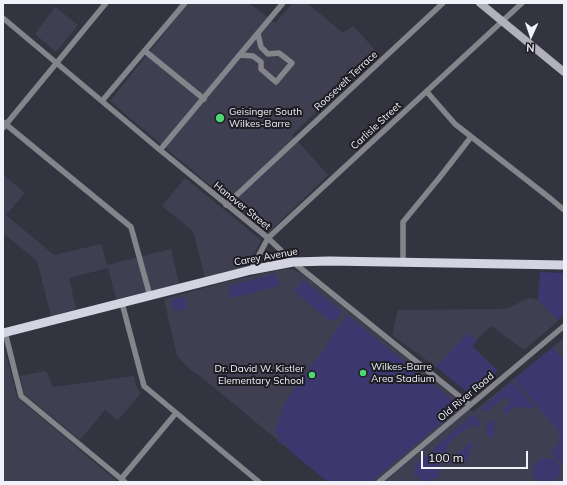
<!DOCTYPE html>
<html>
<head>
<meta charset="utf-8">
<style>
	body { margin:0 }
	#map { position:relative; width:567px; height:485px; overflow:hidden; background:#343441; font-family:Mulish,sans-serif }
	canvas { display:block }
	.frame { position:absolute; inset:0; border:4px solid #f1f1f9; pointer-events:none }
	.north { position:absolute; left:511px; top:16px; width:40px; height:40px; -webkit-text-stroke:3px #1c1c22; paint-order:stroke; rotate:183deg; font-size:11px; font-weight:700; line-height:16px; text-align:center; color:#f1f1f9 }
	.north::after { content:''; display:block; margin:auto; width:14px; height:18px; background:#f1f1f9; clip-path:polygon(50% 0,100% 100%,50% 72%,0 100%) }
	.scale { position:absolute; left:421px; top:451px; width:107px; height:18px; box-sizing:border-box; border:2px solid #f1f1f9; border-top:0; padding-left:5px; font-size:12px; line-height:14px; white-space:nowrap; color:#f1f1f9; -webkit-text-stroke:3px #1c1c22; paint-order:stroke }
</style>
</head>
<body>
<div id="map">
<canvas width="567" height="485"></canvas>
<div class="frame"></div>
<div class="north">N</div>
<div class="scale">100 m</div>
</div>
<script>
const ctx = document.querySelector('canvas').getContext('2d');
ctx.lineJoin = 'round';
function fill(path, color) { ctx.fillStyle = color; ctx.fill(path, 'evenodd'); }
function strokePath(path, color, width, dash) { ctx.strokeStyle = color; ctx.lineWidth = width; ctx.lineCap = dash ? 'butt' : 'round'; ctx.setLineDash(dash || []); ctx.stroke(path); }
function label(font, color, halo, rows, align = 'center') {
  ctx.font = font + ' Mulish,sans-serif'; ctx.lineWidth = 4; ctx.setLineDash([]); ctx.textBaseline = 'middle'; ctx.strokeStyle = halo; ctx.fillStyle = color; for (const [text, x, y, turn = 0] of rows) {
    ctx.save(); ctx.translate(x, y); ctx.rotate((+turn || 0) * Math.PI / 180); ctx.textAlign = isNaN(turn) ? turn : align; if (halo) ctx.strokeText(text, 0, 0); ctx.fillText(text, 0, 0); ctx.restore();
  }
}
fill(new Path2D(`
	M 188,3 L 249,3 L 275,23 L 293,3 L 307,3 L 343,33 L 353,26 L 378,53 L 292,135 L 328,175 L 268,233 L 225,198 L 110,101 Z
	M 55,7 L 78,25 L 56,52 L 35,34 Z
	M 3,174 L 25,193 L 6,215 L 54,255 L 101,244 L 107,265 L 171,249 L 179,284 L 116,299 L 108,268 L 69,278 L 76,309 L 51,316 L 37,261 L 3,233 Z
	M 185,178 L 261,240 L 248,267 L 205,277 L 193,231 L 162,206 Z
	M 284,269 L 291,269 L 301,273 L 473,412 L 564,338 L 564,482 L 328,482 L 205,380 L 191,370 L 177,356 L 164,299 L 226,282 Z
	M 529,298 L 539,300 L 559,320 L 524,350 L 491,326 L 475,341 L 436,367 L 392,335 L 398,310 L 506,309 Z
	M 3,344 L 17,397 L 118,482 L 3,482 Z
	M 46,371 L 53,387 L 134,376 L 137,388 L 141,393 L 118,420 L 105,410 L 80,440 L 23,393 L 20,376 Z`), '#403f52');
fill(new Path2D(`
	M 540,272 L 564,273 L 564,315 L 558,320 L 538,300 Z
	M 275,274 L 277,276 L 279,286 L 231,298 L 228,286 Z
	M 303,280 L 340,310 L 341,314 L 335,320 L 334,320 L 332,321 L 323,315 L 322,315 L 294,290 Z
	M 184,297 L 187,309 L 175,311 L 173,308 L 171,300 Z
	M 347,315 L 457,404 L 456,410 L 371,482 L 328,482 L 290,451 L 285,443 L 283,445 L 278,441 L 280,437 L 275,432 L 285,402 L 327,345 L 328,342 Z
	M 468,333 L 477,341 L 472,346 L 498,371 L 470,394 L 436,367 Z
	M 553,347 L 564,360 L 564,467 L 550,451 L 558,444 L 559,432 L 514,379 Z
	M 510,383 L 514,383 L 534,406 L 533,408 L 515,407 L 505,415 L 504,413 L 504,409 L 510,402 L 506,396 L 488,411 L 484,412 L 481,409 Z
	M 474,414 L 480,422 L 479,427 L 475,428 L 473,424 C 468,428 451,440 448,445 C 445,450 447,453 440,454 L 435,451 L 433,453 L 432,451 L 434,448 Z
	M 491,419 L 495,423 L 493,438 L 491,439 L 485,431 L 487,428 L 486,426 Z
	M 471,442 L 474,445 L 470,449 L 469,458 L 465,462 L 455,461 L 452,464 L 449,462 L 449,461 Z
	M 427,454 L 435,462 L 440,463 L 439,478 L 434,478 L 430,482 L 423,482 L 419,477 L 414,477 L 415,464 Z
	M 542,458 L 554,459 L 561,468 C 557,485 554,482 538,482 L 532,476 L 534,466 Z`), '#3c376e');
strokePath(new Path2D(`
	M 3,18 L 160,150 L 268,238 L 293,262 L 470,405
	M 145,51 L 204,99
	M 240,55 L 253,56 L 261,62 L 261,69 L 276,82 L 292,63 L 279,53 L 268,54 L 261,47 L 258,34
	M 427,92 L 455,124 L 551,199 L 564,210
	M 102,101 L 185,3
	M 3,122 L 131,227 L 150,296
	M 3,128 L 106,3
	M 160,150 L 283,3
	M 226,205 L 443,3
	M 403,263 L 403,222 L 440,177 L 471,137
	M 251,270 L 268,238 L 522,3
	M 122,303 L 144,386 L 259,482
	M 5,332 L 21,396 L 125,482
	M 121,479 L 176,413
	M 379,482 L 564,326`), '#84848b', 5.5);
strokePath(new Path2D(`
	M 480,3 L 564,72`), '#b1b1bc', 8);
strokePath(new Path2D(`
	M 3,333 L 251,270 L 293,262 L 329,261 L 564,265`), '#d3d3e2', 9);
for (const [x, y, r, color] of [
	[220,118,5,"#52d673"],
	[363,373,4,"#52d673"],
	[312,375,4,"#52d673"]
]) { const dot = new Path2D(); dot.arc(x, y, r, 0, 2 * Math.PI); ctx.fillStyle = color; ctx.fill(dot); strokePath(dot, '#1c1c22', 1.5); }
label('10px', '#f1f1f9', '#1c1c22', [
	["Roosevelt Terrace",346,81,-43],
	["Carlisle Street",376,126,-43],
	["Hanover Street",242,206,39],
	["Carey Avenue",266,257,-10],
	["Old River Road",466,397,-40]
]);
label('10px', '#f1f1f9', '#1c1c22', [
	["Geisinger South",229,112],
	["Wilkes-Barre",229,124],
	["Wilkes-Barre",371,367],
	["Area Stadium",371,379],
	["Dr. David W. Kistler",304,369,"right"],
	["Elementary School",304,381,"right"]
], 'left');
</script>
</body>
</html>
